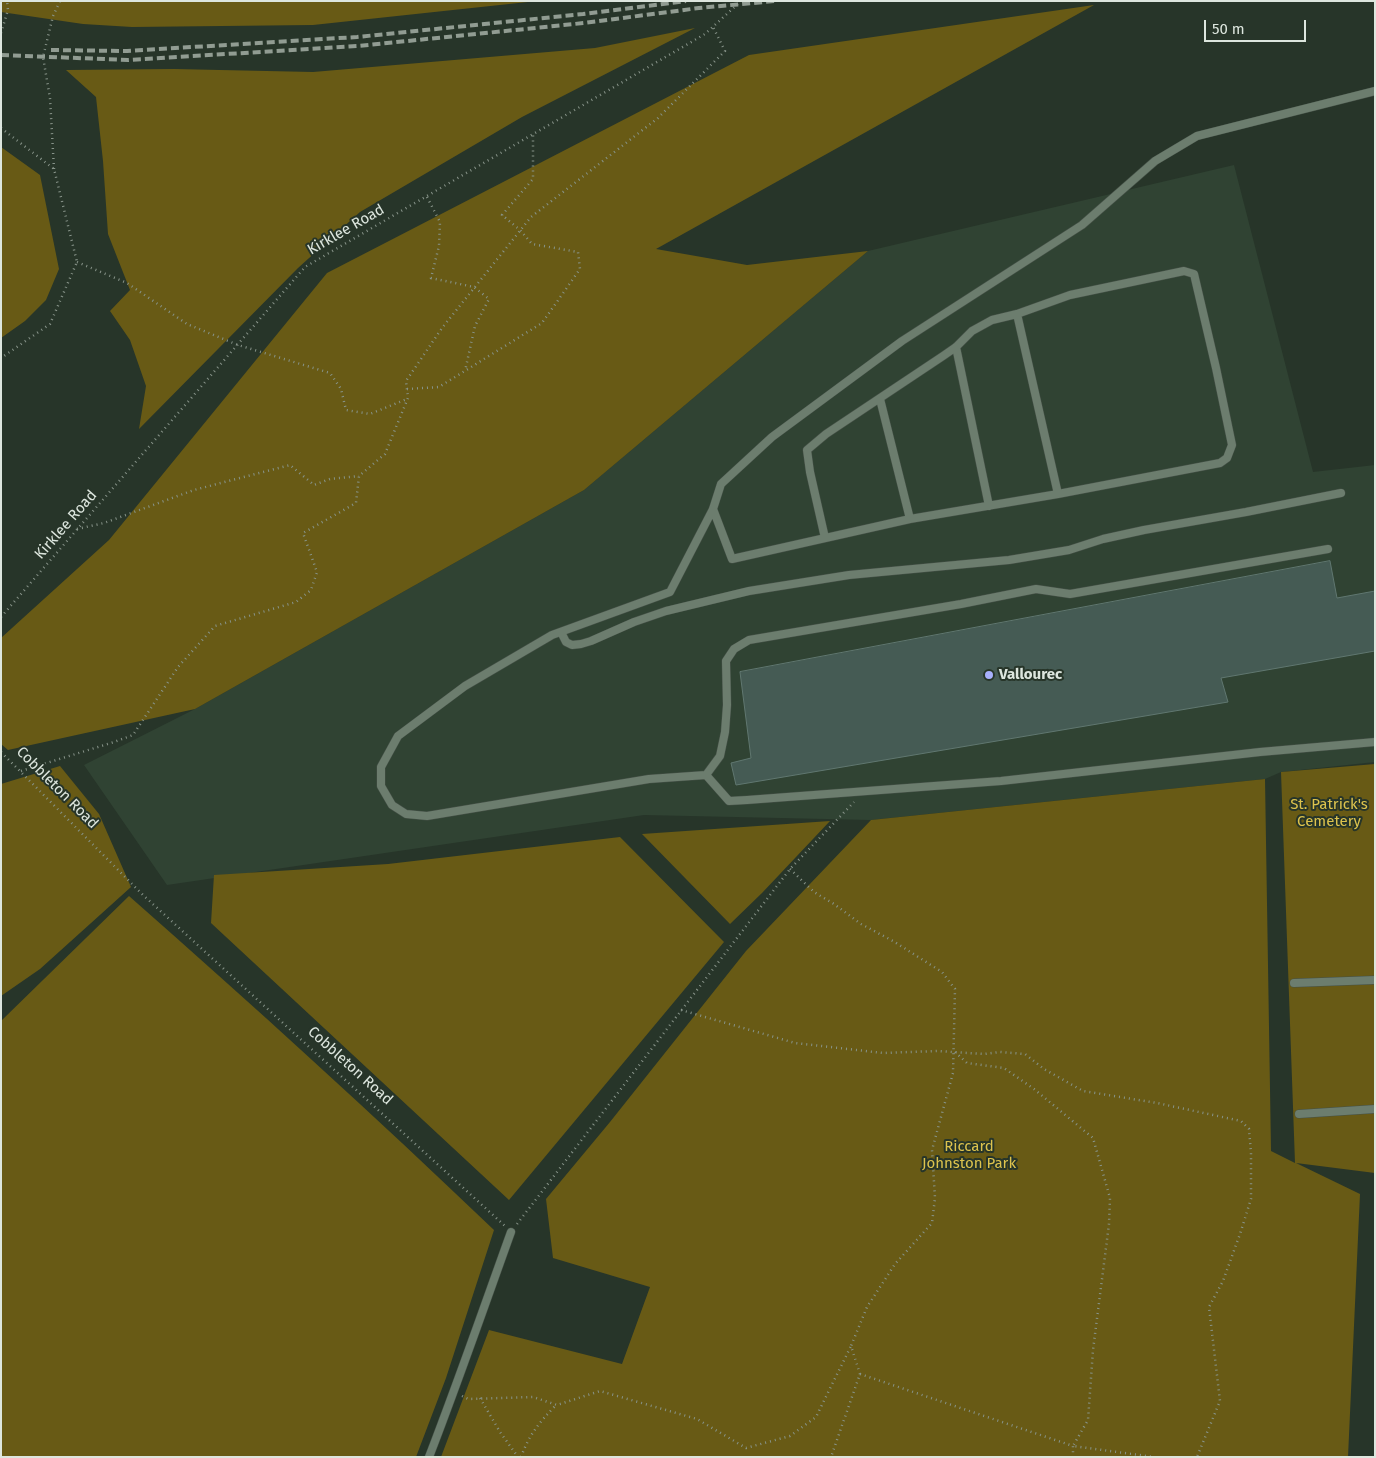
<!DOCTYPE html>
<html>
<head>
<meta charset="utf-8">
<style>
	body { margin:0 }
	#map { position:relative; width:1376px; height:1458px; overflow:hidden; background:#273529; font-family:"Fira Sans",sans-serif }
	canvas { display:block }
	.frame { position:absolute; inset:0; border:2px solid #dde6de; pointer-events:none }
	.scale { position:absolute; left:1204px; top:20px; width:102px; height:22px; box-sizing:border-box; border:2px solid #dde6de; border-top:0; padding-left:6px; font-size:15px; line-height:18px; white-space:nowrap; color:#dde6de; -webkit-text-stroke:4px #273529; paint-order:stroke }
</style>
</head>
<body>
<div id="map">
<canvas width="1376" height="1458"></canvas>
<div class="frame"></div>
<div class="scale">50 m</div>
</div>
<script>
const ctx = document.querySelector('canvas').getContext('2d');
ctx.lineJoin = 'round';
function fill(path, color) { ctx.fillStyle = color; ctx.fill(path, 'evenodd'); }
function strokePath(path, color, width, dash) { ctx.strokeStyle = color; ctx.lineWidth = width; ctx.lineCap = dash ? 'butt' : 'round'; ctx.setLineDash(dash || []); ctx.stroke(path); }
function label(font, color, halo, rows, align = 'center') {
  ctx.font = font + ' "Fira Sans",sans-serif'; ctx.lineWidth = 4; ctx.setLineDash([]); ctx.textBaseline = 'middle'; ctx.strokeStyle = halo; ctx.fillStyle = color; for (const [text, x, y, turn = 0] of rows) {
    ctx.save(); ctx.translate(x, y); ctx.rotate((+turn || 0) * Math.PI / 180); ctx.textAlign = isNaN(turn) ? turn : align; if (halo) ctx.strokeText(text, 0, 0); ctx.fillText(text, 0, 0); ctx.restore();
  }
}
fill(new Path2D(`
	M 1234,165 L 1313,472 L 1375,465 L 1375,762 L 1281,772 L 1265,779 L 871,820 L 644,815 L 167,885 L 84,765 L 195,709 L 584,490 L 868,251 Z`), '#304333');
fill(new Path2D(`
	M 1,1 L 537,1 L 313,25 L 132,27 L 83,24 L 1,12 Z
	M 1094,5 L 656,249 L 747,265 L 868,251 L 584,490 L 195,709 L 8,750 L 1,744 L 1,638 L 109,540 L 327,273 L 749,55 Z
	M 695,28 L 522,117 L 360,212 L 298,268 L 139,429 L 146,386 L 130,340 L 110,311 L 130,290 L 108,234 L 103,161 L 96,97 L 66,70 L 174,69 L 313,72 L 595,48 Z
	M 1,147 L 40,175 L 59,269 L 46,300 L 25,321 L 1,338 Z
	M 1375,764 L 1375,1173 L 1296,1163 L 1360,1194 L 1348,1457 L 441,1457 L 489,1330 L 622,1364 L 650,1287 L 553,1258 L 546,1199 L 610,1122 L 746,951 L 871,820 L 1265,779 L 1271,1151 L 1295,1163 L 1281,772 Z
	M 60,766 L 99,814 L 131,887 L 40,969 L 1,996 L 1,784 Z
	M 830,821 L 762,893 L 730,924 L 642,834 Z
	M 620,837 L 724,942 L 509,1200 L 211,923 L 214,875 L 388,864 Z
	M 129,896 C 253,1005 375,1116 494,1230 L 446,1378 L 416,1457 L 1,1457 L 1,1021 Z`), '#685a15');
const building = new Path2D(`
	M 1330,561 L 1337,598 L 1375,591 L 1375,651 L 1221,678 L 1228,702 L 736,785 L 731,763 L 751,758 L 740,672 Z`);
fill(building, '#455b54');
strokePath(building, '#607770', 1);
const service = new Path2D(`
	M 1375,91 L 1197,136 L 1155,161 L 1082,225 L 902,341 L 772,437 L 721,484 L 713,509 L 670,592 L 552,635 L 465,686 L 398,736 L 381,767 L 381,786 L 392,805 L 406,814 L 427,816 L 649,779 L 706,775 L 729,801 L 747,800 L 1001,781 L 1260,752 L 1375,742
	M 1017,314 L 1058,494
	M 956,347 L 989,506
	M 880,399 L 910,519
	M 713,509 L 732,559 L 910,519 L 1058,494 L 1220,463 L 1227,458 L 1232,445 L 1216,368 L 1194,274 L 1184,271 L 1070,295 L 1017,314 L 992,320 L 972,331 L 956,347 L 943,356 L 826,434 L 807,450 L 810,472 L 825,538
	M 561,632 L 566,642 L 572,645 L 581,644 L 591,641 L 634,622 L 666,611 L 749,591 L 849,575 L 1009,560 L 1069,550 L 1103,539 L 1144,530 L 1246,512 L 1341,493
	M 706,775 L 720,756 L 725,732 L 727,705 L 726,661 L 734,649 L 749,640 L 961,604 L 1036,589 L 1070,594 L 1328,549
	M 1294,983 L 1375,980
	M 1299,1114 L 1375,1109
	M 429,1457 C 458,1382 484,1307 511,1232`);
strokePath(service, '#455147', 9);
strokePath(new Path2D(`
	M 1,33 L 8,10 L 7,1
	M 1,128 L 54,169 L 77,262 L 50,324 L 1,358
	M 54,169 L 50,98 L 43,57 L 53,16 L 60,1
	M 427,197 L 440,222 L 439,246 L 431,278 L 474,287 L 489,299 L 475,326 L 465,371
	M 77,262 L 127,283 L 187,324 L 238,345 L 330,373 L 341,389 L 346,410 L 370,414 L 407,399
	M 407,389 L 439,387 L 542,323 L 580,269 L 578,252 L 532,244 L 520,230 L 502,215 L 533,179 L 533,135
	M 77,529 L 104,523 L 194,490 L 290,465 L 314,485 L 330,479 L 359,476
	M 1,617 L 305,267 L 705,34 L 741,1
	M 1,752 L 143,895 L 505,1226
	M 21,771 L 114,742 L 133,735 L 178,667 L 215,626 L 296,602 L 311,590 L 317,572 L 303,533 L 356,503 L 359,476 L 385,454 L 408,398 L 406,381 L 442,328 L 531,217 L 658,118 L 725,51 L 713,27
	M 790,869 L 814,892 L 834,904 L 861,924 L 893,941 L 942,972 L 955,989 L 953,1073 L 932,1150 L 935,1198 L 932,1223 L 895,1264 L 867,1307 L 851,1346 L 860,1374 L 831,1457
	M 681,1010 L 795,1043 L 883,1053 L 937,1051 L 984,1054 L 1000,1052 L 1025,1054 L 1044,1069 L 1083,1091 L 1157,1103 L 1241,1121 L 1249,1129 L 1251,1153 L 1251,1199 L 1240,1234 L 1223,1281 L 1209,1307 L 1220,1401 L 1197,1457
	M 955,1052 L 967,1063 L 1004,1068 L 1034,1089 L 1093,1138 L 1110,1198 L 1109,1224 L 1093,1350 L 1088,1420 L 1073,1446 L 1154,1457
	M 517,1224 L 790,869 L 854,802
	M 860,1374 L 1073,1446 L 1073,1457
	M 462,1396 L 468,1399 L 533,1397 L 557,1405 L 600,1391 L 697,1419 L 746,1448 L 790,1436 L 816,1417 L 851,1346
	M 480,1398 L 500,1432 L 518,1457
	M 521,1457 C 530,1433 539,1423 556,1405`), '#88948a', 2.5, [1, 4]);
strokePath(service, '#6c7d6e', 8);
strokePath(new Path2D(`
	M 51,50 L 127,51 L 357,37 L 583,14 L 686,1
	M 1,55 L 128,60 L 358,46 L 584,23 L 699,8 L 775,1`), '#919c92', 4, [8, 4]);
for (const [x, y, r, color] of [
	[989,675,5,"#a8b0fc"]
]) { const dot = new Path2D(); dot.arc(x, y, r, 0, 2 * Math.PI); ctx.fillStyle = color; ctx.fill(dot); strokePath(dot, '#273529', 2); }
label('15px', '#dde6de', '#273529', [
	["Kirklee Road",346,230,-30],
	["Kirklee Road",66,525,-49],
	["Cobbleton Road",57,788,45],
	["Cobbleton Road",350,1066,42]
]);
label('bold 15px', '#dde6de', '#273529', [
	["Vallourec",999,675]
], 'left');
label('15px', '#ddc34d', '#273529', [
	["St. Patrick's",1329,805],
	["Cemetery",1329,822],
	["Riccard",969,1147],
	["Johnston Park",969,1164]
]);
</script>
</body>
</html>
